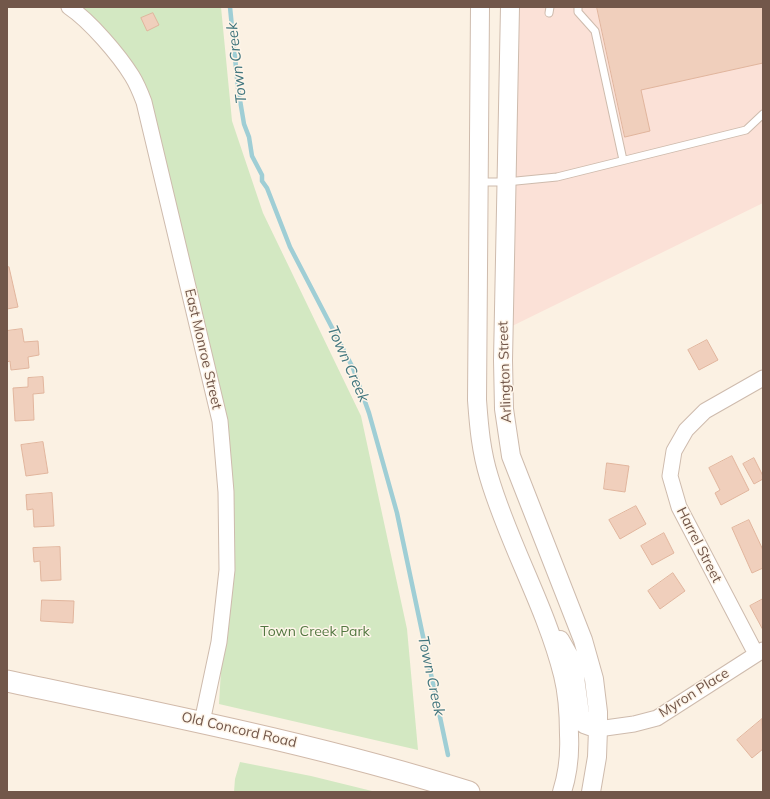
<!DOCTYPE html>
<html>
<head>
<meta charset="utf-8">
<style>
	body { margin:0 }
	#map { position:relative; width:770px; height:799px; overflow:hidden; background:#fbf1e3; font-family:Mulish,sans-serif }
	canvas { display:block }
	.frame { position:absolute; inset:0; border:8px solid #72574a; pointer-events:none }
</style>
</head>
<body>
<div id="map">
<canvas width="770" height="799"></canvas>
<div class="frame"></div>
</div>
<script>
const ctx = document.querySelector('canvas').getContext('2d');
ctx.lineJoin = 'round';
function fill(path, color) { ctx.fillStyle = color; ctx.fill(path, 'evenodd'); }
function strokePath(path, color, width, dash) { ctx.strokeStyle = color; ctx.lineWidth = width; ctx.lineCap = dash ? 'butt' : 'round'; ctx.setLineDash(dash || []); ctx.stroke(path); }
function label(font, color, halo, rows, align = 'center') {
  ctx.font = font + ' Mulish,sans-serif'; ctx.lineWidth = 3; ctx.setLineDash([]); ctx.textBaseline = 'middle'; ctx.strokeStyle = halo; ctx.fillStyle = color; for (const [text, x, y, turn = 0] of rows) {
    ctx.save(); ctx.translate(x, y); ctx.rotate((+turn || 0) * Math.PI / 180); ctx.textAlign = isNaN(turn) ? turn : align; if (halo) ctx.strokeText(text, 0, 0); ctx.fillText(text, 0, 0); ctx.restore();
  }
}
fill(new Path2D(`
	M 510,7 L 763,7 L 763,203 L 504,330 Z`), '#fbe1d7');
fill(new Path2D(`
	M 68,7 L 221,7 L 232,121 L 263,213 L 361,416 L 407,629 L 418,750 L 219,704 L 227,570 L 220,421 L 133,77 Z
	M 240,762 L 311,776 L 376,792 L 234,792 L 235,779 Z`), '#d3e8c2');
strokePath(new Path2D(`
	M 230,7 L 238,88 L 244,124 L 249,137 L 252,156 L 262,175 L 262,181 L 267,188 L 290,247 L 353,368 L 369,413 L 397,513 L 448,755`), '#9fced5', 4.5);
const building = new Path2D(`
	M 597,7 L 763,7 L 763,63 L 641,90 L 650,131 L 625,137 Z
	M 153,13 L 159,25 L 147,31 L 141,18 Z
	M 9,267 L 18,307 L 7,309 L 7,268 Z
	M 22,329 L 24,342 L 38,341 L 39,355 L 28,357 L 29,368 L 11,370 L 10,361 L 7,362 L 7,331 Z
	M 707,340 L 718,360 L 699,370 L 688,350 Z
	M 43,377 L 44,393 L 33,394 L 34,420 L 15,421 L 13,388 L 28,387 L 28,378 Z
	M 43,442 L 48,473 L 26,476 L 21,445 Z
	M 732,456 L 749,490 L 721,505 L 715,493 L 720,490 L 709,468 Z
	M 754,458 L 763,476 L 763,479 L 754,484 L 743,464 Z
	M 607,463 L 629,466 L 625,492 L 604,489 Z
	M 52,493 L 54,526 L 34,527 L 33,509 L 27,510 L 26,495 Z
	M 636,506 L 646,524 L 620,539 L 609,520 Z
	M 749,520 L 763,550 L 763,568 L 752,573 L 732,528 Z
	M 664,533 L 674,553 L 652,565 L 641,546 Z
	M 60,547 L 61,580 L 41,581 L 40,561 L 34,562 L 33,548 Z
	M 673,573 L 685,591 L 660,609 L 648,591 Z
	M 763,599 L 763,630 L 750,606 Z
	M 42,600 L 74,601 L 73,623 L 41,621 Z
	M 762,719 L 763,749 L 752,758 L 737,740 Z`);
fill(building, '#f0cfbc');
strokePath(building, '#e1b59d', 1);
const service = new Path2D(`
	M 578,7 L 578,12 L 595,31 L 623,160
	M 549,13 L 550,7
	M 479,182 L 506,182 L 557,177 L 746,130 L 763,114`);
const minor = new Path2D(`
	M 69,7 C 90,21 119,55 132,76 C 137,84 141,94 144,102 L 220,421 L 226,492 L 227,570 L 219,642 L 202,722
	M 756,654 L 679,507 L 670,476 L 674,451 L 686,430 L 705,411 L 763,378
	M 598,729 L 634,724 L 657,718 L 763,650`);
const tertiary = new Path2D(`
	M 480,7 L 477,400 C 479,427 481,451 489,477 C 509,545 546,607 563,675 C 568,695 569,716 569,735 C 570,755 568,773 562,792
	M 510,7 L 503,360 L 504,409 L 511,456 L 583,640 L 594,679 L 598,712 L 598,729 L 597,757 L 591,792
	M 560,640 L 573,663 L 580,714 L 584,724 L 598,729`);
const secondary = new Path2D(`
	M 7,681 C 162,714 318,744 469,792`);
strokePath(service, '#cebbad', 9);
strokePath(minor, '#cebbad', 17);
strokePath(tertiary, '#cebbad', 20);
strokePath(secondary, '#d1baaa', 23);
strokePath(service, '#fff', 7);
strokePath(minor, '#fff', 15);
strokePath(tertiary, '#fff', 18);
strokePath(secondary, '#fff', 21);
label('14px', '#72574a', '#fef5e9', [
	["East Monroe Street",203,349,77],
	["Arlington Street",505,372,-92],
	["Harrel Street",699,545,63],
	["Myron Place",694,693,-32],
	["Old Concord Road",239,730,13]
]);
label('14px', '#547842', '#fef5e9', [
	["Town Creek Park",315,632]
]);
label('italic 15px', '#42767e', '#fef5e9', [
	["Town Creek",237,63,-97],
	["Town Creek",348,364,66],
	["Town Creek",431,676,78]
]);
</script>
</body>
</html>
